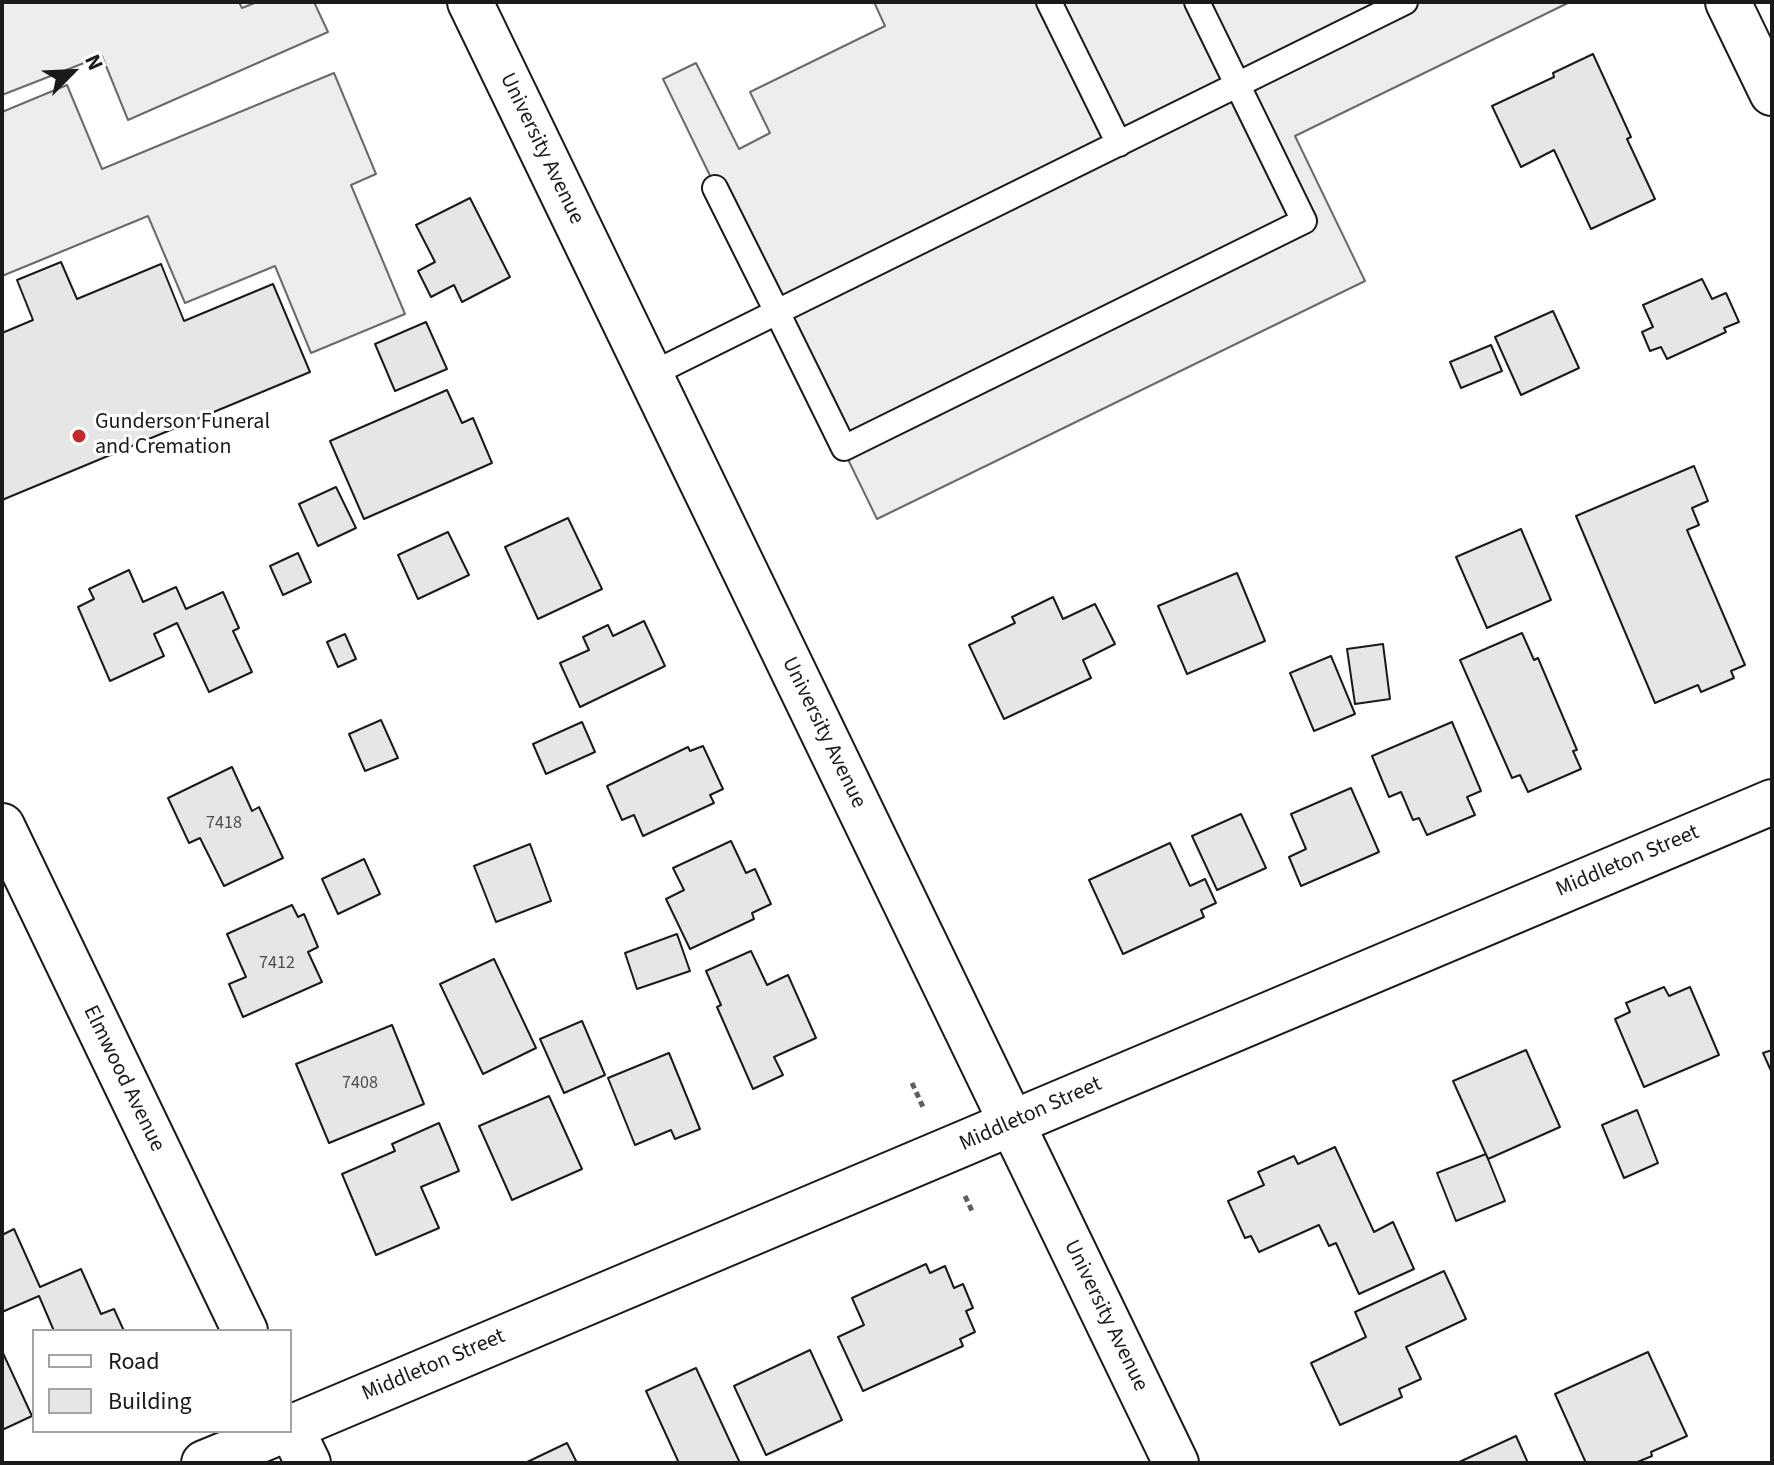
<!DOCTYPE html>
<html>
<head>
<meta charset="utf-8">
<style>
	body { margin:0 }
	#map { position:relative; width:1774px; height:1465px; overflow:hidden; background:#fff; font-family:"Source Sans 3",sans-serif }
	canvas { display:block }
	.frame { position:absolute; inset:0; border:4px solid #1a1a1a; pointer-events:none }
	.legend { position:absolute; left:32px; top:1329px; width:260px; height:104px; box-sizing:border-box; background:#fff; border:2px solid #a3a3a3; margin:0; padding:10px 14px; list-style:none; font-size:24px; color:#1a1a1a }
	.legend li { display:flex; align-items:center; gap:16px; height:40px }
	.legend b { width:40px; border:2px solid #a3a3a3 }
	.north { position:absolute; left:32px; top:32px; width:80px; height:80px; -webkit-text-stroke:6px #fff; paint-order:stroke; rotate:66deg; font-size:22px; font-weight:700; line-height:32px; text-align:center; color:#1a1a1a }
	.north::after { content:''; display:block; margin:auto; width:28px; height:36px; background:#1a1a1a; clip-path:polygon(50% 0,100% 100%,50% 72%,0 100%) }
</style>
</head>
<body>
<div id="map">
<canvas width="1774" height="1465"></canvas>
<div class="frame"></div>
<ul class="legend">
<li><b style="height:10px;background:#fff"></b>Road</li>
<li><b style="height:22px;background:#e6e6e6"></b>Building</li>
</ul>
<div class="north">N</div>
</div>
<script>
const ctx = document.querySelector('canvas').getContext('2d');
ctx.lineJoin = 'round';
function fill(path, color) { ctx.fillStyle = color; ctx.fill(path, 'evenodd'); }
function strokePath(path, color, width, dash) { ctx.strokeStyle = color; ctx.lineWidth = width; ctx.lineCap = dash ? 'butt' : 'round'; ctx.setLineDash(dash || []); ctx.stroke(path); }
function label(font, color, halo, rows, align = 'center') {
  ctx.font = font + ' "Source Sans 3",sans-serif'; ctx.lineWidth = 6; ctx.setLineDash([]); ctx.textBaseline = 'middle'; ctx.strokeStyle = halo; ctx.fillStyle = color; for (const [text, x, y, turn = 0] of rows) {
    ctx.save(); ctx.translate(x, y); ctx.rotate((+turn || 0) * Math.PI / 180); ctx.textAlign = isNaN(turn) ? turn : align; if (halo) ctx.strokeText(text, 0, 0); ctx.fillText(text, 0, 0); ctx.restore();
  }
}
const parking = new Path2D(`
	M 2,2 L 239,2 L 242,8 L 257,2 L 314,2 L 328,32 L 128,120 L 102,56 L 2,95 Z
	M 874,2 L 1570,2 L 1295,136 L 1365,281 L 877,519 L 663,79 L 696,63 L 739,149 L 770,133 L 750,92 L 885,26 Z
	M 334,73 L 376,174 L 351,185 L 405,314 L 311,353 L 275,266 L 185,303 L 148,216 L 2,276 L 2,112 L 67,85 L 102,169 Z`);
fill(parking, '#ededed');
strokePath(parking, '#6a6a6a', 2);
const building = new Path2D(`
	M 1593,54 L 1631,137 L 1627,139 L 1655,199 L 1591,229 L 1554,150 L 1521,167 L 1492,106 L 1554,77 L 1553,73 Z
	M 470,198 L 510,277 L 462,302 L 454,285 L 431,297 L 418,271 L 435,262 L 416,225 Z
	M 61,262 L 77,299 L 161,264 L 184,321 L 273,284 L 310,372 L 2,500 L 2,333 L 33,320 L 17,280 Z
	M 1702,279 L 1712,299 L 1726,293 L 1739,322 L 1724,328 L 1726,332 L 1667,359 L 1661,347 L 1650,351 L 1642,332 L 1653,327 L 1643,305 Z
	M 1553,311 L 1579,368 L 1521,395 L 1495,337 Z
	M 426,322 L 447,369 L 395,391 L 375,344 Z
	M 1491,345 L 1502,371 L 1461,388 L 1450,362 Z
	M 447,390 L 462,423 L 473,418 L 492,463 L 364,519 L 330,441 Z
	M 1694,466 L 1708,501 L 1692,508 L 1699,525 L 1687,530 L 1745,665 L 1731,671 L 1734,678 L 1701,692 L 1698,685 L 1655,703 L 1576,516 Z
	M 336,487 L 356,528 L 318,546 L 299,504 Z
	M 568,518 L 602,589 L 538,619 L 505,547 Z
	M 1521,529 L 1551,600 L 1487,628 L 1456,557 Z
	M 448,532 L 469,575 L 418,599 L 398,555 Z
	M 298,553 L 311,582 L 283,595 L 270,566 Z
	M 129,570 L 143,602 L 176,587 L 186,609 L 223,592 L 239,628 L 233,631 L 252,672 L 209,692 L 177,623 L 154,634 L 164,656 L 110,681 L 78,607 L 94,599 L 89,589 Z
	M 1237,573 L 1265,641 L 1187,674 L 1158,606 Z
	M 1053,597 L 1063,619 L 1095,604 L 1115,644 L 1083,660 L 1091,678 L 1004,719 L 969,645 L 1015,623 L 1012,617 Z
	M 644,621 L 665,666 L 580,707 L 560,663 L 589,650 L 583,637 L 608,625 L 613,636 Z
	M 1522,633 L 1534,660 L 1538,658 L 1577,750 L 1573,751 L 1581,769 L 1528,792 L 1520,775 L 1512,778 L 1460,660 Z
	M 345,634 L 356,659 L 338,667 L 327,642 Z
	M 1383,644 L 1390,699 L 1355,704 L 1347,649 Z
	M 1331,656 L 1355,714 L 1314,731 L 1290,673 Z
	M 381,720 L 398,758 L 365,771 L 349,734 Z
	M 582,722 L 595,752 L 546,774 L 533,744 Z
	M 1452,722 L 1481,791 L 1467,797 L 1475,815 L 1427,835 L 1419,818 L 1413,820 L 1401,792 L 1389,797 L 1372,756 Z
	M 703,746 L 723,789 L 710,795 L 714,803 L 643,836 L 634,815 L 622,820 L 607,786 L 688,747 L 690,751 Z
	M 232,767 L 252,811 L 259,807 L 283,858 L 224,886 L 200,838 L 189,843 L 168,798 Z
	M 1351,788 L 1379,852 L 1301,886 L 1289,857 L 1306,849 L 1291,814 Z
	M 1241,814 L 1266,868 L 1217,890 L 1192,836 Z
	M 731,841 L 746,873 L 755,869 L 771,904 L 752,913 L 754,919 L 690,949 L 666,899 L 684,890 L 673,868 Z
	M 1170,843 L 1190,886 L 1205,879 L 1216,903 L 1201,910 L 1204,917 L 1123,954 L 1089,880 Z
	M 530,844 L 551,901 L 496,922 L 474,866 Z
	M 364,859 L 380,894 L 338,914 L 322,879 Z
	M 292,905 L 298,917 L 304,914 L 318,947 L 308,952 L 322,982 L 243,1017 L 229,984 L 246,977 L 227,934 Z
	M 677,934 L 690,971 L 637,989 L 625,953 Z
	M 751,951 L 767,985 L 788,975 L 816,1038 L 774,1057 L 783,1075 L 753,1089 L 717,1007 L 721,1005 L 706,971 Z
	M 494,959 L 536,1048 L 483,1074 L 440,984 Z
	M 1664,987 L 1669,996 L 1690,987 L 1719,1055 L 1644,1087 L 1615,1019 L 1630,1012 L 1626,1003 Z
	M 582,1021 L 605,1075 L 564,1093 L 540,1039 Z
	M 392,1025 L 424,1104 L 329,1143 L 296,1064 Z
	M 1526,1050 L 1560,1127 L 1488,1159 L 1453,1081 Z
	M 1772,1050 L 1772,1073 L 1763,1053 Z
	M 669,1053 L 700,1129 L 675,1139 L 671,1130 L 635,1145 L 608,1078 Z
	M 549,1096 L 582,1169 L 512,1200 L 479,1126 Z
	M 1637,1110 L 1658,1163 L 1624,1178 L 1602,1125 Z
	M 439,1123 L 459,1171 L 421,1187 L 439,1228 L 376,1255 L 342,1174 L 395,1151 L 392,1144 Z
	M 1335,1147 L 1374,1232 L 1393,1222 L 1414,1269 L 1359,1294 L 1336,1243 L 1329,1246 L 1319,1225 L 1259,1252 L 1251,1236 L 1245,1238 L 1228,1201 L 1264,1185 L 1258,1172 L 1294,1156 L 1298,1164 Z
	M 1486,1154 L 1505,1201 L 1456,1221 L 1437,1173 Z
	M 14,1229 L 40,1287 L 81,1269 L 101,1314 L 114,1309 L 124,1331 L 54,1331 L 39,1296 L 2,1312 L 2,1235 Z
	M 926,1264 L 930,1273 L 945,1266 L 954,1288 L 963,1284 L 973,1308 L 966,1311 L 975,1332 L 960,1339 L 963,1346 L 863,1391 L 838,1337 L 864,1325 L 852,1298 Z
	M 1444,1271 L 1466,1319 L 1406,1347 L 1421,1379 L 1399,1389 L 1402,1397 L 1340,1425 L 1311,1363 L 1366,1337 L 1355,1312 Z
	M 810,1350 L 842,1420 L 766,1455 L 734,1386 Z
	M 2,1351 L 32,1416 L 2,1430 Z
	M 1648,1352 L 1687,1436 L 1651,1452 L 1652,1456 L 1635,1463 L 1586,1463 L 1555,1394 Z
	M 696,1368 L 740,1463 L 679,1463 L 646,1391 Z
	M 1516,1436 L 1528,1463 L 1457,1463 Z
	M 567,1443 L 577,1463 L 525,1463 Z`);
fill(building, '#e6e6e6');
strokePath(building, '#1a1a1a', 2);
const service = new Path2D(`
	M 1049,2 L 1119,144
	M 715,188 L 777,312 L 1405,2
	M 650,375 L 777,312 L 844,448 L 1304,221 L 1197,2`);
const minor = new Path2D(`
	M 1728,2 L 1772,93
	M 290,1428 L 1772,802
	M 204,1463 L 282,1431`);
const tertiary = new Path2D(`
	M 2,826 L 245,1331
	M 290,1426 L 308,1463`);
const primary = new Path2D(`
	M 470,2 L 1176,1463`);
strokePath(service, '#1a1a1a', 28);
strokePath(minor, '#1a1a1a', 48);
strokePath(tertiary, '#1a1a1a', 48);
strokePath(primary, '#1a1a1a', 48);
strokePath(new Path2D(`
	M 912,1083 L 923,1107
	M 965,1196 L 972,1211`), '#5f5f5f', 5, [6, 4]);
strokePath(service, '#fff', 24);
strokePath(minor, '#fff', 44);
strokePath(tertiary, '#fff', 44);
strokePath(primary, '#fff', 44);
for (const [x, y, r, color] of [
	[79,436,8,"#c62828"]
]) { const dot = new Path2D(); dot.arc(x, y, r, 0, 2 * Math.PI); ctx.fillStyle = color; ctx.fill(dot); strokePath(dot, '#fff', 3); }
label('18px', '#4d4d4d', null, [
	["7418",224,824],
	["7412",277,964],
	["7408",360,1084]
]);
label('22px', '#1a1a1a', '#fff', [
	["University Avenue",541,149,64],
	["University Avenue",823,733,64],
	["Middleton Street",1628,862,-23],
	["Elmwood Avenue",123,1079,64],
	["Middleton Street",1031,1115,-24],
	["University Avenue",1105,1316,64],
	["Middleton Street",434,1366,-23]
]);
label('22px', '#1a1a1a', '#fff', [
	["Gunderson Funeral",95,423],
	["and Cremation",95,448]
], 'left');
</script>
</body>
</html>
